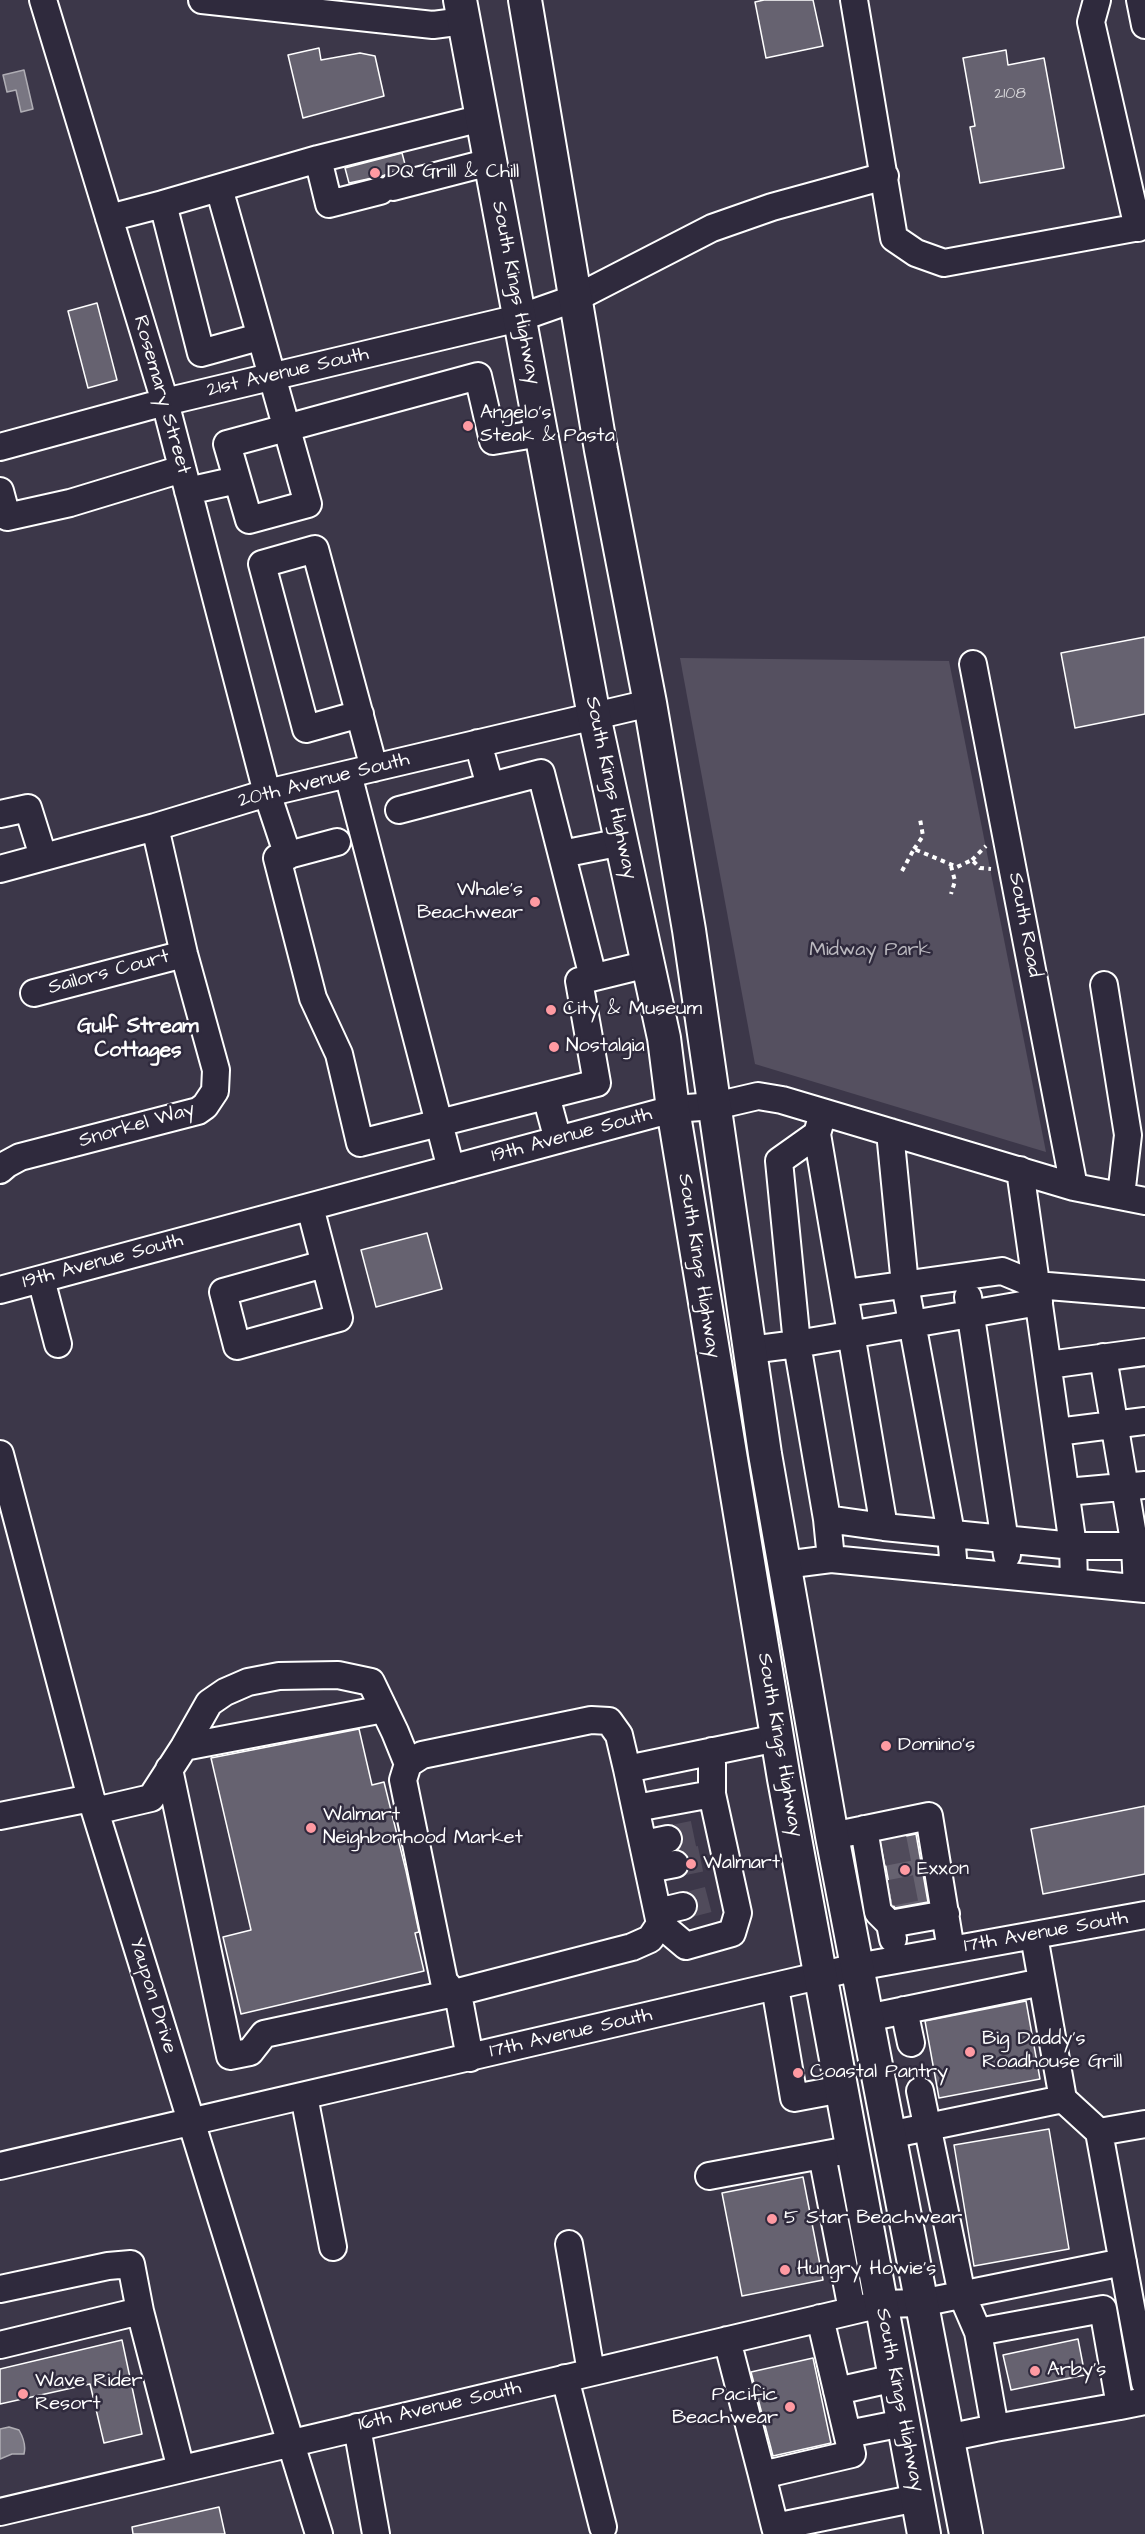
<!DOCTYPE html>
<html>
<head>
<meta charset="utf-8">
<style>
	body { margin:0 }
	canvas { display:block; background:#3c3749 }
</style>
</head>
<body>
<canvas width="1145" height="2534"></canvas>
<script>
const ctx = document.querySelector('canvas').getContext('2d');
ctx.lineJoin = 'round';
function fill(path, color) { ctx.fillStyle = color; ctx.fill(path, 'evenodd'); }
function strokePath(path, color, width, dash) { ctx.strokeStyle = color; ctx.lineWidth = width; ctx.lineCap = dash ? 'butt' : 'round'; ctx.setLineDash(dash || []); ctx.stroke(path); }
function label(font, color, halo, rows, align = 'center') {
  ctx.font = font + ' "Architects Daughter",sans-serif'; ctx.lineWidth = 5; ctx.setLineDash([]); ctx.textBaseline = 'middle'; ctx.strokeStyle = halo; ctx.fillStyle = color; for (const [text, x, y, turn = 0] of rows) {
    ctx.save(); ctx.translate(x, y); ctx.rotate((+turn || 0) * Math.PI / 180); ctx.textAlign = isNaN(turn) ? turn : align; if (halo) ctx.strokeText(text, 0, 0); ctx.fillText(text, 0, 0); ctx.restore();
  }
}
fill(new Path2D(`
	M 680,658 L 949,661 L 1046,1152 L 755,1064 Z`), '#555060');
const water = new Path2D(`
	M 24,70 L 33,109 L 21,112 L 16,90 L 7,92 L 3,75 Z
	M 9,2427 L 19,2430 C 23,2437 26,2446 24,2454 L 12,2454 L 0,2459 L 0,2429 Z`);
fill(water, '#797682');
strokePath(water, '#afadb4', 1.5);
const building = new Path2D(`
	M 764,0 L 813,0 L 823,46 L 766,58 L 755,2 Z
	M 319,48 L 321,60 L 360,53 L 375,56 L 384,96 L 303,118 L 288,55 Z
	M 1006,50 L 1008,65 L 1044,58 L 1064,168 L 980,183 L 970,127 L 975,126 L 963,58 Z
	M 402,153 L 406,168 L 382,176 L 349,183 L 345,168 Z
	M 97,303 L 117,380 L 88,388 L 68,311 Z
	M 1145,637 L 1145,714 L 1075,728 L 1061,653 Z
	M 427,1233 L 442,1289 L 376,1307 L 361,1250 Z
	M 359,1729 L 372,1785 L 384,1782 L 406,1871 L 419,1932 L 415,1933 L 424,1971 L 241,2014 L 223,1937 L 251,1930 L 211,1758 Z
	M 1145,1806 L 1145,1874 L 1043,1894 L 1031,1829 Z
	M 916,1834 L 928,1902 L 895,1908 L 893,1905 L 881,1841 Z
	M 1026,2001 L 1040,2079 L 939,2098 L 925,2021 Z
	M 1049,2129 L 1069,2249 L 974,2266 L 954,2145 Z
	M 803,2177 L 823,2280 L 742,2296 L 722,2193 Z
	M 1078,2339 L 1085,2375 L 1011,2390 L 1003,2355 Z
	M 122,2340 L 142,2434 L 104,2443 L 90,2384 L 0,2404 L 0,2369 Z
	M 813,2358 L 831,2443 L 773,2456 L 751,2372 Z
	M 219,2507 L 225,2534 L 133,2534 L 132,2527 Z`);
fill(building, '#666270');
strokePath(building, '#fff', 1.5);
strokePath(new Path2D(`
	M 668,1839 L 702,1832
	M 883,1853 L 919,1846
	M 675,1864 L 709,1857
	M 890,1893 L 926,1886
	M 683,1906 L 718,1897`), '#504b5b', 26, [26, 13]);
const minor = new Path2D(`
	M 43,0 L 165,402 L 267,793 L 288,856
	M 202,0 L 433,25 L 464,21
	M 854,0 L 894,238 L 916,253 L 944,263 L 1145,226
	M 1097,0 L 1091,22 L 1138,228
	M 1140,0 L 1145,25
	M 393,187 L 490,162
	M 219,188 C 248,294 279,398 308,504 L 249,520 L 227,444 L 478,376 L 493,441 L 541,433
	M 380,191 L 329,204 L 318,159 L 482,118
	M 109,218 L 163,204
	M 259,337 L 201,353 L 163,204 L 318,159
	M 0,447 L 165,402 L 519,318 L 576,298 L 712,228 L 772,207 L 885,176
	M 0,491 L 7,517 L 70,503 L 182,469
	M 188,491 L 237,480
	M 973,664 L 1074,1187
	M 360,714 L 306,729 L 262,564 L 315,549 L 374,768
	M 478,743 L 490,786
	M 348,774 L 451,1169
	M 399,810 L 541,773 L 593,977
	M 0,814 L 28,808 L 43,856
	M 337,842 L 277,858 L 313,998 L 339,1054 L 360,1143 L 597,1083 L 579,981 L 648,964
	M 562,854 L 622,842
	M 0,869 L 155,827 L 267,793 L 650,703
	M 1104,985 L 1128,1135 L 1121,1196
	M 34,993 L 184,954
	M 546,1096 L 558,1140
	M 890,1132 L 905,1285 L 951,1533 L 954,1571
	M 817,1134 L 884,1527 L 1073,1546 L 1145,1546
	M 0,1170 L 7,1164 L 20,1157 L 198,1111 L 205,1106 L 215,1091 L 216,1070 L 184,954 L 155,827
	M 1020,1170 L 1073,1546 L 1074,1582
	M 310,1207 L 339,1318 L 237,1346 L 223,1292 L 324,1264
	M 41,1279 L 58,1344
	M 0,1290 L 673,1109 L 715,1106 L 758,1096 L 782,1100 L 1074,1187 L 1145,1201
	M 845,1293 L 1002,1271 L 1036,1285 L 1145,1294
	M 968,1297 L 1007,1555
	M 750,1350 L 797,1344 L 779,1161 L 817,1134 L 821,1120
	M 1103,1357 L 1135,1547 L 1137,1588
	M 1048,1365 L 1145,1352
	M 1057,1432 L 1145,1421
	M 0,1454 L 91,1798 L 319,2534
	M 1066,1492 L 1145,1485
	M 827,1519 L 831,1559 L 1145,1589
	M 884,1527 L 827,1519 L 797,1344 L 1039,1302
	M 784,1565 L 831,1559
	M 184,1747 L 384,1709
	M 169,1769 L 230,2056 L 250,2052 L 264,2034 L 454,1993 L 632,1947 L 650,1939 L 660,1924 L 627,1769
	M 636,1808 L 712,1794
	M 95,1811 L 151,1798 L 184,1747 L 209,1703 L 225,1692 L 248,1682 L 279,1676 L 338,1675 L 371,1682 L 395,1732 L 408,1764
	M 0,1816 L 91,1798
	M 864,1829 L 878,1912 L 890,1924
	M 832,1836 L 929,1816 L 951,1950
	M 644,1844 L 668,1839
	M 649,1869 L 675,1864
	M 658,1912 L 683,1906
	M 660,1924 L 686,1946 L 732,1933 L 738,1913 L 712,1794 L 712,1751
	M 893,1939 L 890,1924 L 946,1914
	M 775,1987 L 794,2098 L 842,2089
	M 904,2010 L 911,2043
	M 867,2018 L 1042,1982
	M 470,2058 L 459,1999 L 444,1981 L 403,1780 L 408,1764 L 422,1755 L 591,1720 L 609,1721 L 619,1735 L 627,1769 L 777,1738
	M 920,2091 L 962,2295 L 978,2332 L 995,2428 L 1120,2406 L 1103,2309 L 978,2332
	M 304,2096 L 333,2247
	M 1063,2099 L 1099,2132 L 1145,2124
	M 1099,2132 L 1145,2383
	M 889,2135 L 1063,2099 L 1034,1936
	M 822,2155 L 852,2310
	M 0,2166 L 857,1967 L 1145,1915
	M 709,2176 L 838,2152
	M 569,2244 L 591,2372
	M 0,2289 L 108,2266 L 131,2264 L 140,2311 L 181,2469
	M 727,2340 L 762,2475 L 852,2454 L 820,2318
	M 0,2345 L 140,2311
	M 565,2378 L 603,2527
	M 837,2391 L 895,2378
	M 1120,2406 L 1145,2401
	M 357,2427 L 376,2534
	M 848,2434 L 903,2423
	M 947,2438 L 995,2428
	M 762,2475 L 775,2527
	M 0,2512 L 881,2304 L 921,2303 L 1123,2262
	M 777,2534 L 775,2527 L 917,2498`);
const major = new Path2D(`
	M 460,0 L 594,716 L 664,1038 L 673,1109 L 784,1779 L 924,2534
	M 525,0 L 601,450 L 650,703 L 689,930 L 765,1454 L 832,1836 L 966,2534`);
strokePath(minor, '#fff', 30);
strokePath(major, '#fff', 36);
strokePath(new Path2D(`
	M 914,849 L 923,836 L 920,819
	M 972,860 L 986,846
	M 951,866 L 955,881 L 951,894
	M 902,871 L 914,849 L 957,867 L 972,860 L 980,868 L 991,869`), '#fff', 4, [4.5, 4.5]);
strokePath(minor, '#2f2a3d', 26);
strokePath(major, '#2f2a3d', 32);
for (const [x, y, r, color] of [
	[375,173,6,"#ff9aa2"],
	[468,426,6,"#ff9aa2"],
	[535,902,6,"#ff9aa2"],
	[551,1010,6,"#ff9aa2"],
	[554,1047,6,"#ff9aa2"],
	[886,1746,6,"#ff9aa2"],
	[311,1828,6,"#ff9aa2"],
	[691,1864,6,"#ff9aa2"],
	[905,1870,6,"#ff9aa2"],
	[970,2052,6,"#ff9aa2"],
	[798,2073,6,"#ff9aa2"],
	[772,2219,6,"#ff9aa2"],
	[785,2270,6,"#ff9aa2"],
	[1035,2371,6,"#ff9aa2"],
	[23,2394,6,"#ff9aa2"],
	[790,2407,6,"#ff9aa2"]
]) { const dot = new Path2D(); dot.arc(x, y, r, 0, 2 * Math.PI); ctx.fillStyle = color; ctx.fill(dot); strokePath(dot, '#2f2a3d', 2); }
label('16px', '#d9d8db', null, [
	["2108",1010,95]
]);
label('20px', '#fff', '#2f2a3d', [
	["DQ Grill & Chill",387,173],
	["Angelo's",480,414],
	["Steak & Pasta",480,437],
	["Whale's",523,891,"right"],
	["Beachwear",523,914,"right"],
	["City & Museum",563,1010],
	["Nostalgia",566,1047],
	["Domino's",898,1746],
	["Walmart",323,1816],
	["Neighborhood Market",323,1839],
	["Walmart",703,1864],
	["Exxon",917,1870],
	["Big Daddy's",982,2040],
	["Roadhouse Grill",982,2063],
	["Coastal Pantry",810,2073],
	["5 Star Beachwear",784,2219],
	["Hungry Howie's",797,2270],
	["Arby's",1047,2371],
	["Wave Rider",35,2382],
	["Resort",35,2405],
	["Pacific",778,2396,"right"],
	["Beachwear",778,2419,"right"]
], 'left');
label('20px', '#fff', '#2f2a3d', [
	["South Kings Highway",515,293,79],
	["21st Avenue South",288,373,-13],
	["Rosemary Street",161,395,74],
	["20th Avenue South",324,781,-14],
	["South Kings Highway",610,788,78],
	["South Road",1024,925,79],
	["Sailors Court",109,973,-15],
	["Snorkel Way",137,1126,-16],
	["19th Avenue South",572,1136,-15],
	["19th Avenue South",103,1262,-15],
	["South Kings Highway",698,1266,81],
	["South Kings Highway",779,1745,80],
	["17th Avenue South",1046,1933,-10],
	["Yaupon Drive",152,1996,73],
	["17th Avenue South",571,2034,-13],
	["South Kings Highway",899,2400,79],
	["16th Avenue South",440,2407,-13]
]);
label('20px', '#bbb9bf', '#2f2a3d', [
	["Midway Park",870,951]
]);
label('bold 21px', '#fff', '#2f2a3d', [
	["Gulf Stream",138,1028],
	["Cottages",138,1052]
]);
</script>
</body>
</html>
